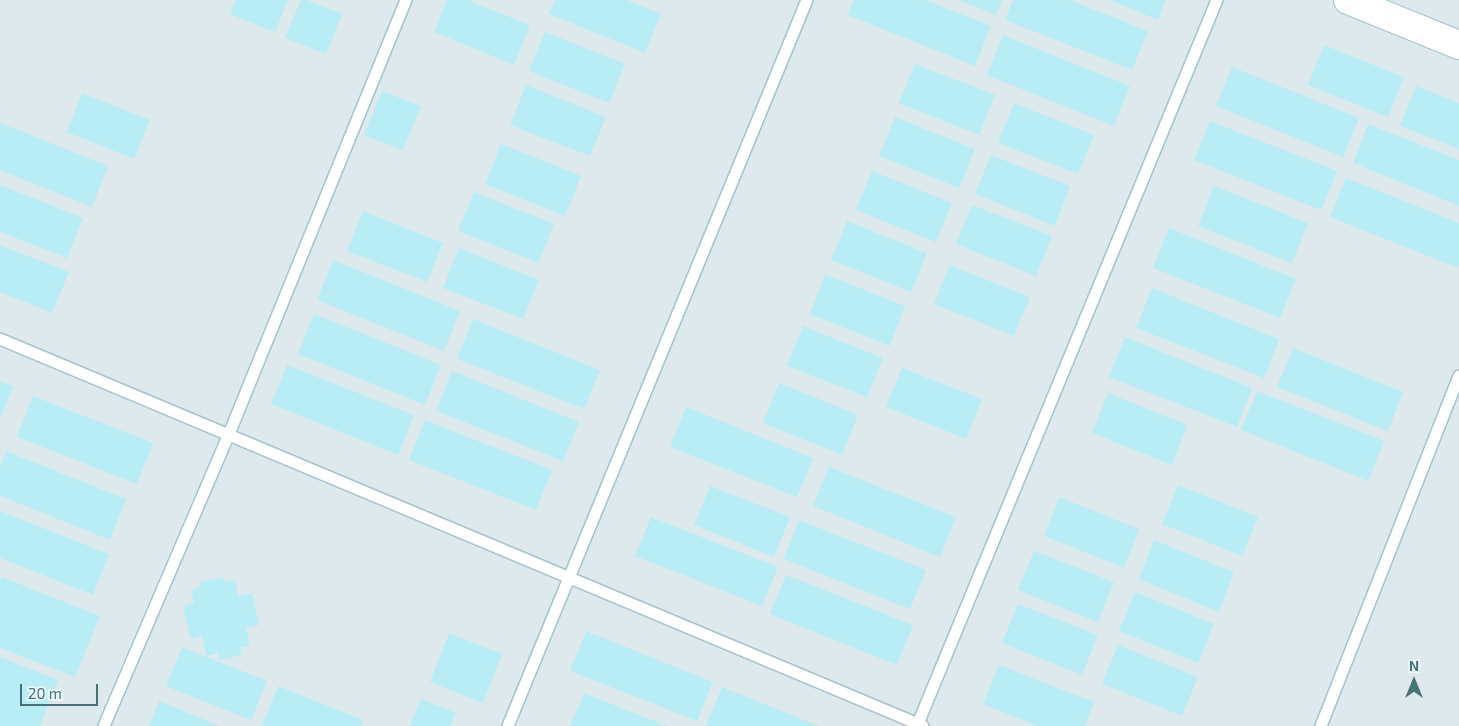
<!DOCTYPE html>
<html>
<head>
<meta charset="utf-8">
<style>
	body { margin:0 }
	#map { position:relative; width:1459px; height:726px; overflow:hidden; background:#e3f4fe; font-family:"Exo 2",sans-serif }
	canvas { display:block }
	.north { position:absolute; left:1389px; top:656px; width:50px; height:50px; -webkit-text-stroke:4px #eaf8ff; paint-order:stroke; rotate:0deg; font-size:14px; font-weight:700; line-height:20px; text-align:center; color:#477377 }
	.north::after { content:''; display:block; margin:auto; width:18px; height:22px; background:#477377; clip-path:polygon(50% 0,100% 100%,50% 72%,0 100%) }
	.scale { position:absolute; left:20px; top:684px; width:78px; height:22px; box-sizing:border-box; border:2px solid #477377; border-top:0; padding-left:6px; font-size:15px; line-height:18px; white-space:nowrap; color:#477377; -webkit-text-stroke:4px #eaf8ff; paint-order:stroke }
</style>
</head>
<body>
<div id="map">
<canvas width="1459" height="726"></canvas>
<div class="north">N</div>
<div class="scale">20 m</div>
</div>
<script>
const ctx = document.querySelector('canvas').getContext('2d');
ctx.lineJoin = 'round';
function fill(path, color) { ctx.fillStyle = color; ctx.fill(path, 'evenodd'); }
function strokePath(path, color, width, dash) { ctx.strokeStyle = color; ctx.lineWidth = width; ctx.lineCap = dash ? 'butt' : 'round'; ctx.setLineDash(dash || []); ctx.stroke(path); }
fill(new Path2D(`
	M 0,0 L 1459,0 L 1459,726 L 0,726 Z`), '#dee9ed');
fill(new Path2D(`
	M 236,0 L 288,0 L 275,32 L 230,14 Z
	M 301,0 L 307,0 L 342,14 L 326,54 L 285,38 Z
	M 447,0 L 468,0 L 530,25 L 514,65 L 434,32 Z
	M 555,0 L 627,0 L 661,14 L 645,53 L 549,14 Z
	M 854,0 L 925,0 L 991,26 L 975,66 L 848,15 Z
	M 959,0 L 1002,0 L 996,15 Z
	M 1013,0 L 1070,0 L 1148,31 L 1132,70 L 1005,20 Z
	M 1110,0 L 1166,0 L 1158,20 Z
	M 545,32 L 625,64 L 609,103 L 529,71 Z
	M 1003,35 L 1130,86 L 1114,126 L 987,75 Z
	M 1324,45 L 1404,77 L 1388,117 L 1308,85 Z
	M 915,64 L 995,95 L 979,135 L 899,103 Z
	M 1232,67 L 1359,118 L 1343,157 L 1216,106 Z
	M 526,85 L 606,117 L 590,156 L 510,125 Z
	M 1416,86 L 1459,103 L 1459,149 L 1400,126 Z
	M 382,91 L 421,106 L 403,150 L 364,135 Z
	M 82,93 L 150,120 L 134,159 L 67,132 Z
	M 1014,103 L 1094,135 L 1078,174 L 998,143 Z
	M 895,117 L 975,149 L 959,188 L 879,156 Z
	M 1210,121 L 1337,171 L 1321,210 L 1194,160 Z
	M 0,123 L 108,166 L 92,207 L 0,170 Z
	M 1368,124 L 1459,160 L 1459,206 L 1353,163 Z
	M 501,144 L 581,176 L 565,216 L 485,184 Z
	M 991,155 L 1070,186 L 1055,226 L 975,194 Z
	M 872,171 L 952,203 L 936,242 L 856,210 Z
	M 1346,178 L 1459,223 L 1459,264 L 1458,268 L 1330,217 Z
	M 0,185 L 83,218 L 67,258 L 0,232 Z
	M 1214,186 L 1308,223 L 1292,263 L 1198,226 Z
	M 474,192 L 554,224 L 538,263 L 458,231 Z
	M 972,205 L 1052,236 L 1036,276 L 956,244 Z
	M 363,211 L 443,243 L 427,282 L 347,251 Z
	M 847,221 L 927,253 L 911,292 L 831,260 Z
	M 1169,228 L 1296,279 L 1280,318 L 1153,268 Z
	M 0,245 L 69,272 L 52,313 L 0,292 Z
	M 459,248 L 539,280 L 523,319 L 443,288 Z
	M 333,260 L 460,311 L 444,351 L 317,300 Z
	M 950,265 L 1030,297 L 1014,336 L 934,304 Z
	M 825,274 L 905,306 L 890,346 L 810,314 Z
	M 1152,288 L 1279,339 L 1264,378 L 1136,328 Z
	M 314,314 L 441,365 L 425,405 L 298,354 Z
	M 473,319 L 600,370 L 584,409 L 457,359 Z
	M 803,326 L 883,358 L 867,397 L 787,366 Z
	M 1125,337 L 1252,388 L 1237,427 L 1109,377 Z
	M 1293,348 L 1403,392 L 1388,431 L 1277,387 Z
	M 287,365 L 414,415 L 398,455 L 271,404 Z
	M 902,368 L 982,399 L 966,439 L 886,407 Z
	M 452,371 L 579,422 L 563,461 L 436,411 Z
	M 0,381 L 13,386 L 0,419 Z
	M 779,383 L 858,415 L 842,455 L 763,423 Z
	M 1257,391 L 1384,441 L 1368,481 L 1241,430 Z
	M 1108,393 L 1187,425 L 1172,465 L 1092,433 Z
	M 33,396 L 153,443 L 137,484 L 17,437 Z
	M 686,407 L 813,458 L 797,497 L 670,447 Z
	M 425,420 L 552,470 L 536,510 L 409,460 Z
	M 6,451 L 126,499 L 110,540 L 0,496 L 0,467 Z
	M 829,467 L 956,517 L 940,557 L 813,506 Z
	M 1178,485 L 1258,517 L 1242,556 L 1162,524 Z
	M 710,486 L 790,517 L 774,557 L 694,525 Z
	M 1059,497 L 1139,529 L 1124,568 L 1044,536 Z
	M 0,511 L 109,554 L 93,595 L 0,558 Z
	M 651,517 L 778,567 L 762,606 L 635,556 Z
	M 799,520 L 926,570 L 910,609 L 784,559 Z
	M 1154,540 L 1234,572 L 1219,612 L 1139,579 Z
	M 1034,551 L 1114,582 L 1098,622 L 1018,590 Z
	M 786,575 L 913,625 L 897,665 L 770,614 Z
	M 2,577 L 100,616 L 75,677 L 0,648 L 0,582 Z
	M 223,577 L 224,582 L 235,580 L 238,596 L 252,593 L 259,625 L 246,628 L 250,646 L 240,648 L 242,655 L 219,660 L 218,653 L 207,656 L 202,636 L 191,639 L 183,606 L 194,603 L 191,590 L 201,587 L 200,582 Z
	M 1135,592 L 1214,624 L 1198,663 L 1119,631 Z
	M 1018,604 L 1098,635 L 1082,675 L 1002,643 Z
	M 586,631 L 713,682 L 697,721 L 570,671 Z
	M 449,633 L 502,654 L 483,703 L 430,682 Z
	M 1118,645 L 1198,677 L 1182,716 L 1102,684 Z
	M 182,647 L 267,681 L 251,720 L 166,686 Z
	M 0,657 L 58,680 L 40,726 L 0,726 Z
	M 999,665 L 1094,702 L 1085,726 L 1038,726 L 983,704 Z
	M 278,686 L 363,720 L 361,726 L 262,726 Z
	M 722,687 L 819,726 L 706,726 Z
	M 584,693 L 667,726 L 570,726 Z
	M 421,699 L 456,713 L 450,726 L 410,726 Z
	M 159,701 L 220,726 L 149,726 Z`), '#b8edf5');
const service = new Path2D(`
	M 0,339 L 923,726
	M 104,726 L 229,434 L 406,0
	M 508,726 L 807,0
	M 917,726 L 1217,0
	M 1321,726 L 1459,376`);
const tertiary = new Path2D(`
	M 1348,0 L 1459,45`);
strokePath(service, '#a3c4cb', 14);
strokePath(tertiary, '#a3c4cb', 30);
strokePath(service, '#fff', 11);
strokePath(tertiary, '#fff', 28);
</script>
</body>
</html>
